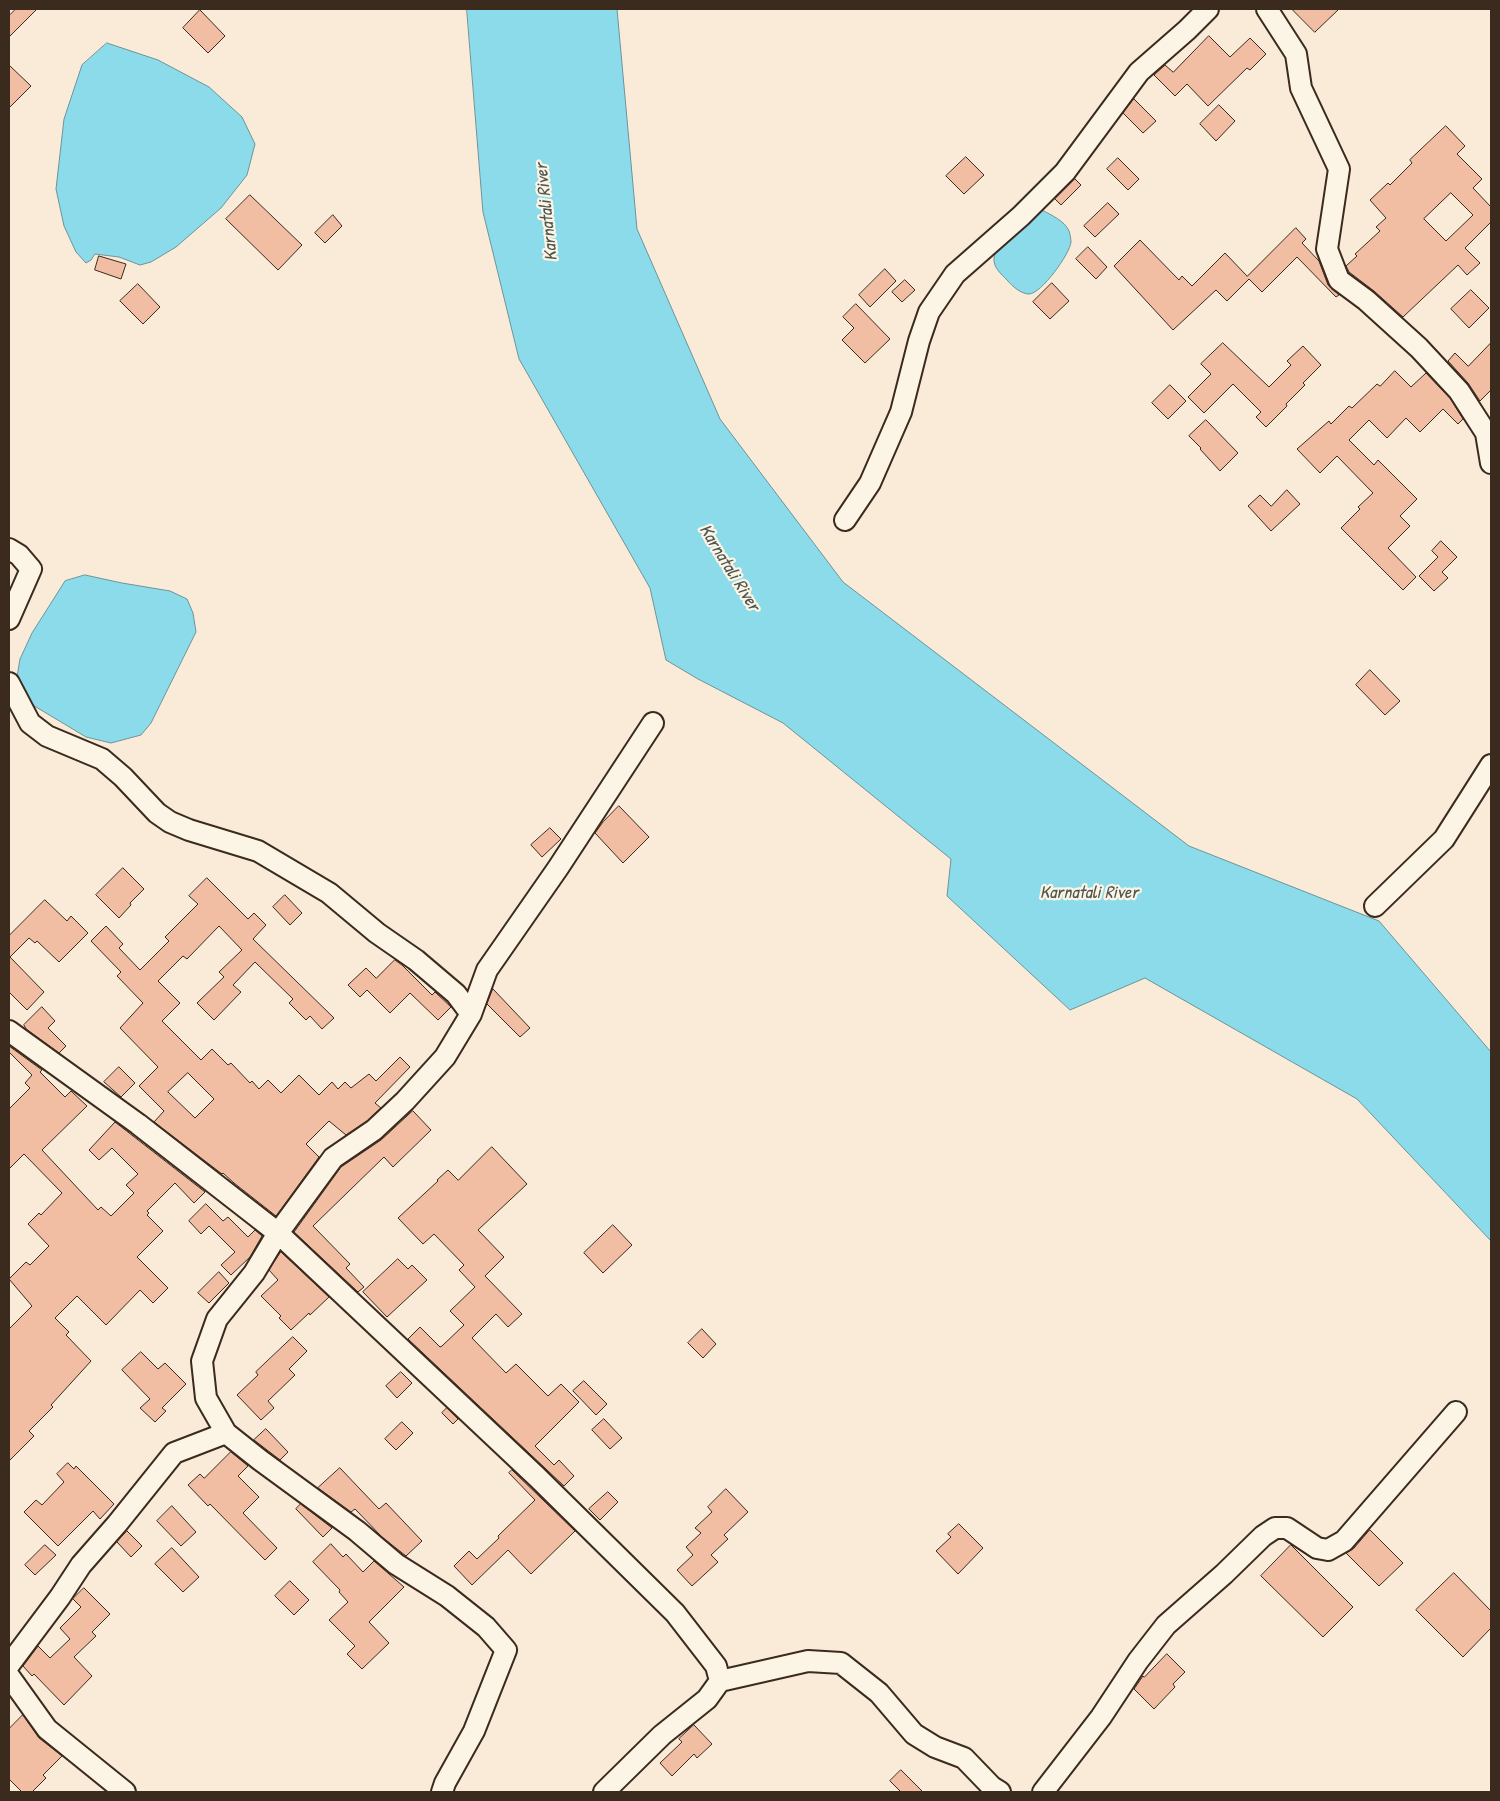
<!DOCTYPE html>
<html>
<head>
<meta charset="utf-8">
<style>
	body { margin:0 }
	#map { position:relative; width:1500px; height:1801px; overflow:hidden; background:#faead8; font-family:"Patrick Hand",sans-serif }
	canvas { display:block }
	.frame { position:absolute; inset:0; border:10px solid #3b2a1e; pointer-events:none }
</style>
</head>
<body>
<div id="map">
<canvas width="1500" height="1801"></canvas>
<div class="frame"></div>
</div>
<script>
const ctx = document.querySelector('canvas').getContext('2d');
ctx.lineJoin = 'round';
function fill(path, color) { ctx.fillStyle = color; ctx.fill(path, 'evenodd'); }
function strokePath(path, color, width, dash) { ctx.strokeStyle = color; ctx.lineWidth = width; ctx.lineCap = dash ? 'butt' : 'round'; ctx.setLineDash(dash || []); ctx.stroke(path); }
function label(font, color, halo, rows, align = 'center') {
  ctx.font = font + ' "Patrick Hand",sans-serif'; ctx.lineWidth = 4.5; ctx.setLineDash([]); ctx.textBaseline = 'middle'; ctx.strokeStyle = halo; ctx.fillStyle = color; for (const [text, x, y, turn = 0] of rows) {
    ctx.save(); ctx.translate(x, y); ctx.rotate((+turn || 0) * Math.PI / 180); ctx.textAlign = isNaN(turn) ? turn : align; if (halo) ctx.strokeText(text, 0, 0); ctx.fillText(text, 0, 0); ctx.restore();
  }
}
const water = new Path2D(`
	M 467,9 L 617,9 L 637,229 L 720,419 L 843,582 L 1189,846 L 1379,921 L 1491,1052 L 1491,1241 L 1357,1099 L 1145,978 L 1070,1010 L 947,896 L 951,859 L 783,723 L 698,679 L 666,660 L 650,588 L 519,359 L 483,212 Z
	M 107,43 L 158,60 L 209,87 L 242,117 L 255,144 L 247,175 L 221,208 L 176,247 L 151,262 L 140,265 L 119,257 L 95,254 L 91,260 L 86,263 L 76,252 L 64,226 L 56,189 L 64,119 L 82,65 Z
	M 1042,210 C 1051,215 1065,221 1069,231 C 1070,233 1071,240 1071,242 C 1070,254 1041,294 1029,294 C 1021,294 1012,286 1007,280 C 1001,274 993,267 994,258 C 995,244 1031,217 1042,210 Z
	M 85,575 L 122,583 L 170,591 L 187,599 L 193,613 L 196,632 L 151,723 L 141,735 L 111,743 L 86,737 L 31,704 L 17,677 L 20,659 L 32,633 L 65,581 Z`);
fill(water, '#8cdbea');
strokePath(water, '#6c9498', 1);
const building = new Path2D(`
	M 16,9 L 37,9 L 9,37 L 9,16 Z
	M 1292,9 L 1339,9 L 1315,32 Z
	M 200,10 L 225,36 L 208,53 L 183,28 Z
	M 1209,36 L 1230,57 L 1250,38 L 1266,54 L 1250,70 L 1247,68 L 1208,106 L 1187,84 L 1175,96 L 1154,75 L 1165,65 L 1173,72 Z
	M 9,65 L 31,86 L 9,108 Z
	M 1134,99 L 1156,121 L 1143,133 L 1123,113 Z
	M 1219,105 L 1235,121 L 1216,141 L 1200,124 Z
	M 1446,126 L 1465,146 L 1457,154 L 1482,179 L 1473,188 L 1491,207 L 1491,222 L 1465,248 L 1480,263 L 1467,275 L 1458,265 L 1403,317 L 1374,291 L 1349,272 L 1346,266 L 1357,256 L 1355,254 L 1380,231 L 1376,227 L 1386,218 L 1370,200 L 1388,183 L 1390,185 L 1412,163 L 1410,160 ZM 1451,193 L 1473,215 L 1446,241 L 1424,219 Z
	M 966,157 L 984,175 L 964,194 L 946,176 Z
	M 1118,158 L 1139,179 L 1128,190 L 1107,169 Z
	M 1075,179 L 1081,185 L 1061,205 L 1055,199 Z
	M 250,195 L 302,245 L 278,270 L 226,219 Z
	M 1108,203 L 1119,214 L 1095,237 L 1084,226 Z
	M 333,215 L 342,226 L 325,243 L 315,233 Z
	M 1296,228 L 1306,239 L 1302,243 L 1319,261 L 1328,285 L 1339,295 L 1336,297 L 1297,257 L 1262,292 L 1249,279 L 1227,301 L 1216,290 L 1173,330 L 1114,266 L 1140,240 L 1179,280 L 1182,276 L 1192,286 L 1225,253 L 1247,276 Z
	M 1088,247 L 1107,267 L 1096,279 L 1076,259 Z
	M 99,256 L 126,264 L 121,279 L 95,270 Z
	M 885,269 L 896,281 L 870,307 L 859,295 Z
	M 905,280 L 915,290 L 902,302 L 892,292 Z
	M 1052,283 L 1069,301 L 1050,319 L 1033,302 Z
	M 138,284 L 160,307 L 143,324 L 120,301 Z
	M 1471,290 L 1489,308 L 1469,328 L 1451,309 Z
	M 856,304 L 890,339 L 865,363 L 842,340 L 854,328 L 843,317 Z
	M 1223,343 L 1269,387 L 1291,365 L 1287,361 L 1303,346 L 1321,365 L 1303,383 L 1305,385 L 1286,404 L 1287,406 L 1266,427 L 1256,417 L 1261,412 L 1233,384 L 1204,413 L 1188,397 L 1211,374 L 1201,364 Z
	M 1491,343 L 1491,390 L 1480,401 L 1468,383 L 1448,361 L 1455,353 L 1468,366 Z
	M 1395,371 L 1411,387 L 1426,373 L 1450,398 L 1463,419 L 1458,424 L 1443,409 L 1420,432 L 1406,418 L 1387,438 L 1369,420 L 1349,440 L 1374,465 L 1378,460 L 1417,499 L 1400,516 L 1410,526 L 1388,548 L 1416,577 L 1403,590 L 1341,528 L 1360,509 L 1358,507 L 1373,493 L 1337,456 L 1320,473 L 1297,449 L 1329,421 L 1331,424 L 1349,406 L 1352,408 L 1377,384 L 1380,386 Z
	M 1170,385 L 1186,401 L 1168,419 L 1152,403 Z
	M 1206,420 L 1238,453 L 1220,471 L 1200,449 L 1201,448 L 1189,436 Z
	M 1287,490 L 1300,504 L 1271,531 L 1248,506 L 1260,495 L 1271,506 Z
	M 1441,541 L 1457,557 L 1442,572 L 1448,578 L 1434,591 L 1419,576 L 1438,557 L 1432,551 Z
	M 1370,670 L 1400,701 L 1385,715 L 1356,685 Z
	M 619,806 L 649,837 L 623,863 L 595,833 L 603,822 Z
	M 550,828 L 561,839 L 542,857 L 531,845 Z
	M 123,868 L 144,889 L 130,903 L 131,905 L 119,918 L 96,895 Z
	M 207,878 L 248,919 L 254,913 L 266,925 L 253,939 L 334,1018 L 322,1029 L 310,1016 L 306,1020 L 289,1003 L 293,999 L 255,962 L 233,985 L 241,992 L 214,1020 L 197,1003 L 224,977 L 219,972 L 242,950 L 219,926 L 187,959 L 183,956 L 158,981 L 180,1003 L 162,1021 L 201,1060 L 212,1049 L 228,1065 L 231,1063 L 250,1083 L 252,1081 L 259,1089 L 268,1080 L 281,1093 L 299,1075 L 319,1095 L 332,1082 L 338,1089 L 345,1082 L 351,1088 L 369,1074 L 376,1081 L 400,1057 L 410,1067 L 375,1103 L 381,1108 L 367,1121 L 346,1135 L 329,1121 L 306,1144 L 319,1157 L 276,1216 L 234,1183 L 223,1173 L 222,1174 L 154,1122 L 164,1111 L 139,1086 L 158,1067 L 120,1028 L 143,1003 L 117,976 L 121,972 L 91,941 L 106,926 L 123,944 L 119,948 L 140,970 L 169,941 L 165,937 L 198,904 L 189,896 ZM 188,1073 L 214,1099 L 195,1118 L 168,1092 Z
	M 285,895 L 302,913 L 290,925 L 273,907 Z
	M 45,900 L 67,921 L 71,916 L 88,933 L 59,962 L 37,941 L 35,943 L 29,938 L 10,957 L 44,992 L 27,1010 L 9,992 L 9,936 Z
	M 395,960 L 402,965 L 432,995 L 435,992 L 451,1007 L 438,1020 L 410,993 L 390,1013 L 367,990 L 360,997 L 348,985 L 366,968 L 376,978 Z
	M 493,989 L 530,1028 L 520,1037 L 487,1004 Z
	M 42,1007 L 55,1021 L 48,1028 L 66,1046 L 59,1053 L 26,1029 L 24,1025 Z
	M 9,1046 L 42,1070 L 40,1072 L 65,1097 L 71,1091 L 87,1106 L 42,1150 L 98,1210 L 101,1207 L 111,1216 L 134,1193 L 126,1185 L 138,1174 L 112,1148 L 99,1160 L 89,1150 L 115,1122 L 205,1192 L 194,1203 L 175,1183 L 147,1211 L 149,1213 L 147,1215 L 163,1231 L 137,1257 L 168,1288 L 153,1303 L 140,1290 L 106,1325 L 77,1296 L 55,1318 L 69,1332 L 66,1335 L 91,1361 L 51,1405 L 53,1407 L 29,1431 L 34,1436 L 9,1461 L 9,1329 L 32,1306 L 9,1279 L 26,1262 L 30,1265 L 49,1246 L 28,1224 L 39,1213 L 41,1215 L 62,1193 L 24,1154 L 9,1169 L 9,1109 L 30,1088 L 25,1083 L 32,1075 L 9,1052 Z
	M 119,1067 L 135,1083 L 121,1097 L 104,1082 Z
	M 413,1111 L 431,1130 L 393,1167 L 384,1157 L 313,1226 L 350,1264 L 346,1268 L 364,1287 L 358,1292 L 294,1232 L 341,1167 L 381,1140 Z
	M 492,1147 L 527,1184 L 478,1230 L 504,1257 L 485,1276 L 522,1314 L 508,1327 L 496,1314 L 472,1338 L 506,1373 L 516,1364 L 548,1396 L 561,1384 L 579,1402 L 535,1446 L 554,1465 L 559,1460 L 574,1476 L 564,1486 L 408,1339 L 420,1327 L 440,1347 L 442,1346 L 464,1325 L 450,1311 L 475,1287 L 459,1270 L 464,1265 L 434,1234 L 423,1244 L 398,1218 L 438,1181 L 437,1180 L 448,1170 L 458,1180 Z
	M 206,1204 L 223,1221 L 228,1217 L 248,1237 L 255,1230 L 262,1236 L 250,1257 L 231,1275 L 221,1265 L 235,1252 L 209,1226 L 201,1234 L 189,1221 Z
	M 613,1225 L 632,1245 L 603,1273 L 584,1253 Z
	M 281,1252 L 329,1297 L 310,1315 L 309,1313 L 291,1330 L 279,1318 L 281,1316 L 261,1296 L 278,1280 L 269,1270 Z
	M 398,1259 L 408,1269 L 412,1265 L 427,1280 L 387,1317 L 363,1292 Z
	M 219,1272 L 229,1283 L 209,1303 L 198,1293 Z
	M 702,1329 L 716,1344 L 703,1358 L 688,1343 Z
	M 293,1337 L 307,1351 L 289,1369 L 295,1375 L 268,1401 L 274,1408 L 261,1420 L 237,1395 L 258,1375 L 256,1372 Z
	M 141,1352 L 158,1369 L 165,1363 L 186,1384 L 162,1408 L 166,1411 L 155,1422 L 140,1408 L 150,1399 L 122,1370 Z
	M 401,1372 L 412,1383 L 397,1398 L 386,1386 Z
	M 584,1381 L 607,1404 L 596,1415 L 573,1391 Z
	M 447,1408 L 458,1419 L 453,1424 L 442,1413 Z
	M 604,1419 L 622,1438 L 610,1449 L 592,1430 Z
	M 402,1422 L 413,1433 L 396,1450 L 385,1439 Z
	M 266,1429 L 288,1452 L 280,1460 L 254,1440 Z
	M 231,1452 L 248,1466 L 238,1476 L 259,1497 L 243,1513 L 277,1548 L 265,1560 L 210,1504 L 208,1506 L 188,1485 L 200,1474 L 204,1478 Z
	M 68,1463 L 74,1469 L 76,1466 L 114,1504 L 100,1519 L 93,1511 L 58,1546 L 24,1512 L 36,1500 L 42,1505 L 64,1482 L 57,1474 Z
	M 340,1468 L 379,1509 L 386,1503 L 422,1541 L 406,1556 L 382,1537 L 355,1509 L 351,1512 L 318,1488 Z
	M 512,1470 L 575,1531 L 531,1574 L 508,1550 L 472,1585 L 454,1566 L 469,1551 L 477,1559 L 499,1538 L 498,1536 L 535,1500 L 509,1473 Z
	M 726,1489 L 748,1512 L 724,1535 L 728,1539 L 711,1555 L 718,1562 L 692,1586 L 677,1570 L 693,1555 L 686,1547 L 701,1533 L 695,1528 L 712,1512 L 708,1507 Z
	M 608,1492 L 618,1502 L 600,1520 L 589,1509 Z
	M 301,1504 L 332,1528 L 323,1537 L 296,1509 Z
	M 172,1506 L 196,1532 L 181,1546 L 157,1521 Z
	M 959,1524 L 983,1548 L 958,1574 L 936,1551 L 951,1537 L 948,1534 Z
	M 1370,1530 L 1403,1563 L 1379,1586 L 1346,1553 L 1353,1549 Z
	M 127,1531 L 142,1546 L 131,1557 L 117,1542 Z
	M 331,1544 L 343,1557 L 346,1554 L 363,1572 L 374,1561 L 404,1587 L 369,1622 L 389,1643 L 362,1669 L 347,1654 L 355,1646 L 329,1620 L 348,1602 L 339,1592 L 340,1590 L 313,1562 Z
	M 45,1545 L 56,1555 L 35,1575 L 25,1565 Z
	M 1291,1545 L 1353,1607 L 1323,1637 L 1261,1576 Z
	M 172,1548 L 199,1577 L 183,1592 L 155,1564 Z
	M 1454,1573 L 1491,1611 L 1491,1628 L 1463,1657 L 1416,1610 Z
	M 290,1581 L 309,1600 L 294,1615 L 275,1596 Z
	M 84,1588 L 110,1614 L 92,1632 L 96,1636 L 74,1657 L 92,1676 L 64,1705 L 34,1674 L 32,1676 L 23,1666 L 38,1646 L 50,1658 L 70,1639 L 60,1628 L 81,1607 L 73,1599 Z
	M 1167,1654 L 1185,1672 L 1173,1684 L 1175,1687 L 1154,1709 L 1134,1689 L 1143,1676 L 1144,1677 Z
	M 23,1715 L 39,1738 L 62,1756 L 43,1775 L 46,1778 L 32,1792 L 22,1792 L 9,1779 L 9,1729 Z
	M 694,1725 L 712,1744 L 697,1758 L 694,1754 L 672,1776 L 660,1763 L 682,1742 L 679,1739 Z
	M 901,1770 L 923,1792 L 901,1792 L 890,1781 Z`);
fill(building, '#f1bda3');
strokePath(building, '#3b2a1e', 1);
const minor = new Path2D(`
	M 1267,9 L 1296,54 L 1301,88 L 1339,169 L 1327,249 L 1339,280 L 1366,300 L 1419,348 L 1459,391 L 1486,433 L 1491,463
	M 845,520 L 870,483 L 901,412 L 919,341 L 929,312 L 955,274 L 1021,216 L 1065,172 L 1139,72 L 1187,30 L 1208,9
	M 9,549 L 19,555 L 31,569 L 9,619
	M 9,683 L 30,723 L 47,736 L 102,759 L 123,777 L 157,813 L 170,822 L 189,830 L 258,851 L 329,893 L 377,933 L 416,960 L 456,994 L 471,1014
	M 1375,906 L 1444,839 L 1491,765
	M 9,1031 L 138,1124 L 278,1233 L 537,1477 L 675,1613 L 716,1666 L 720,1681 L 707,1699 L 662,1735 L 604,1792
	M 9,1665 L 60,1597 L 81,1565 L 117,1524 L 174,1453 L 226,1433
	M 9,1676 L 47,1729 L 125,1792
	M 720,1681 L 808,1661 L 841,1663 L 879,1693 L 914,1734 L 935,1747 L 964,1758 L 992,1787 L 1000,1792
	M 442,1792 L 445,1783 L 474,1731 L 506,1650 L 486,1627 L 447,1596 L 396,1564 L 357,1531 L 260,1460 L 226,1433 L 206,1398 L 202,1361 L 217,1319 L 254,1273 L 278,1233 L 333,1158 L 374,1130 L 405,1101 L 445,1057 L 471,1014 L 487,970 L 558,868 L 653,723
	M 1043,1792 L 1101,1717 L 1138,1661 L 1166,1625 L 1224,1574 L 1263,1536 L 1275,1528 L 1287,1528 L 1317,1548 L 1328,1550 L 1344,1541 L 1456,1412`);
strokePath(minor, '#3b2a1e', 24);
strokePath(minor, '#fcf5e5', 20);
label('italic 18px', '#4f5651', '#fcf5e5', [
	["Karnatali River",547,212,-96],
	["Karnatali River",729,568,58],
	["Karnatali River",1089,893]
]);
</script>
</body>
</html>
